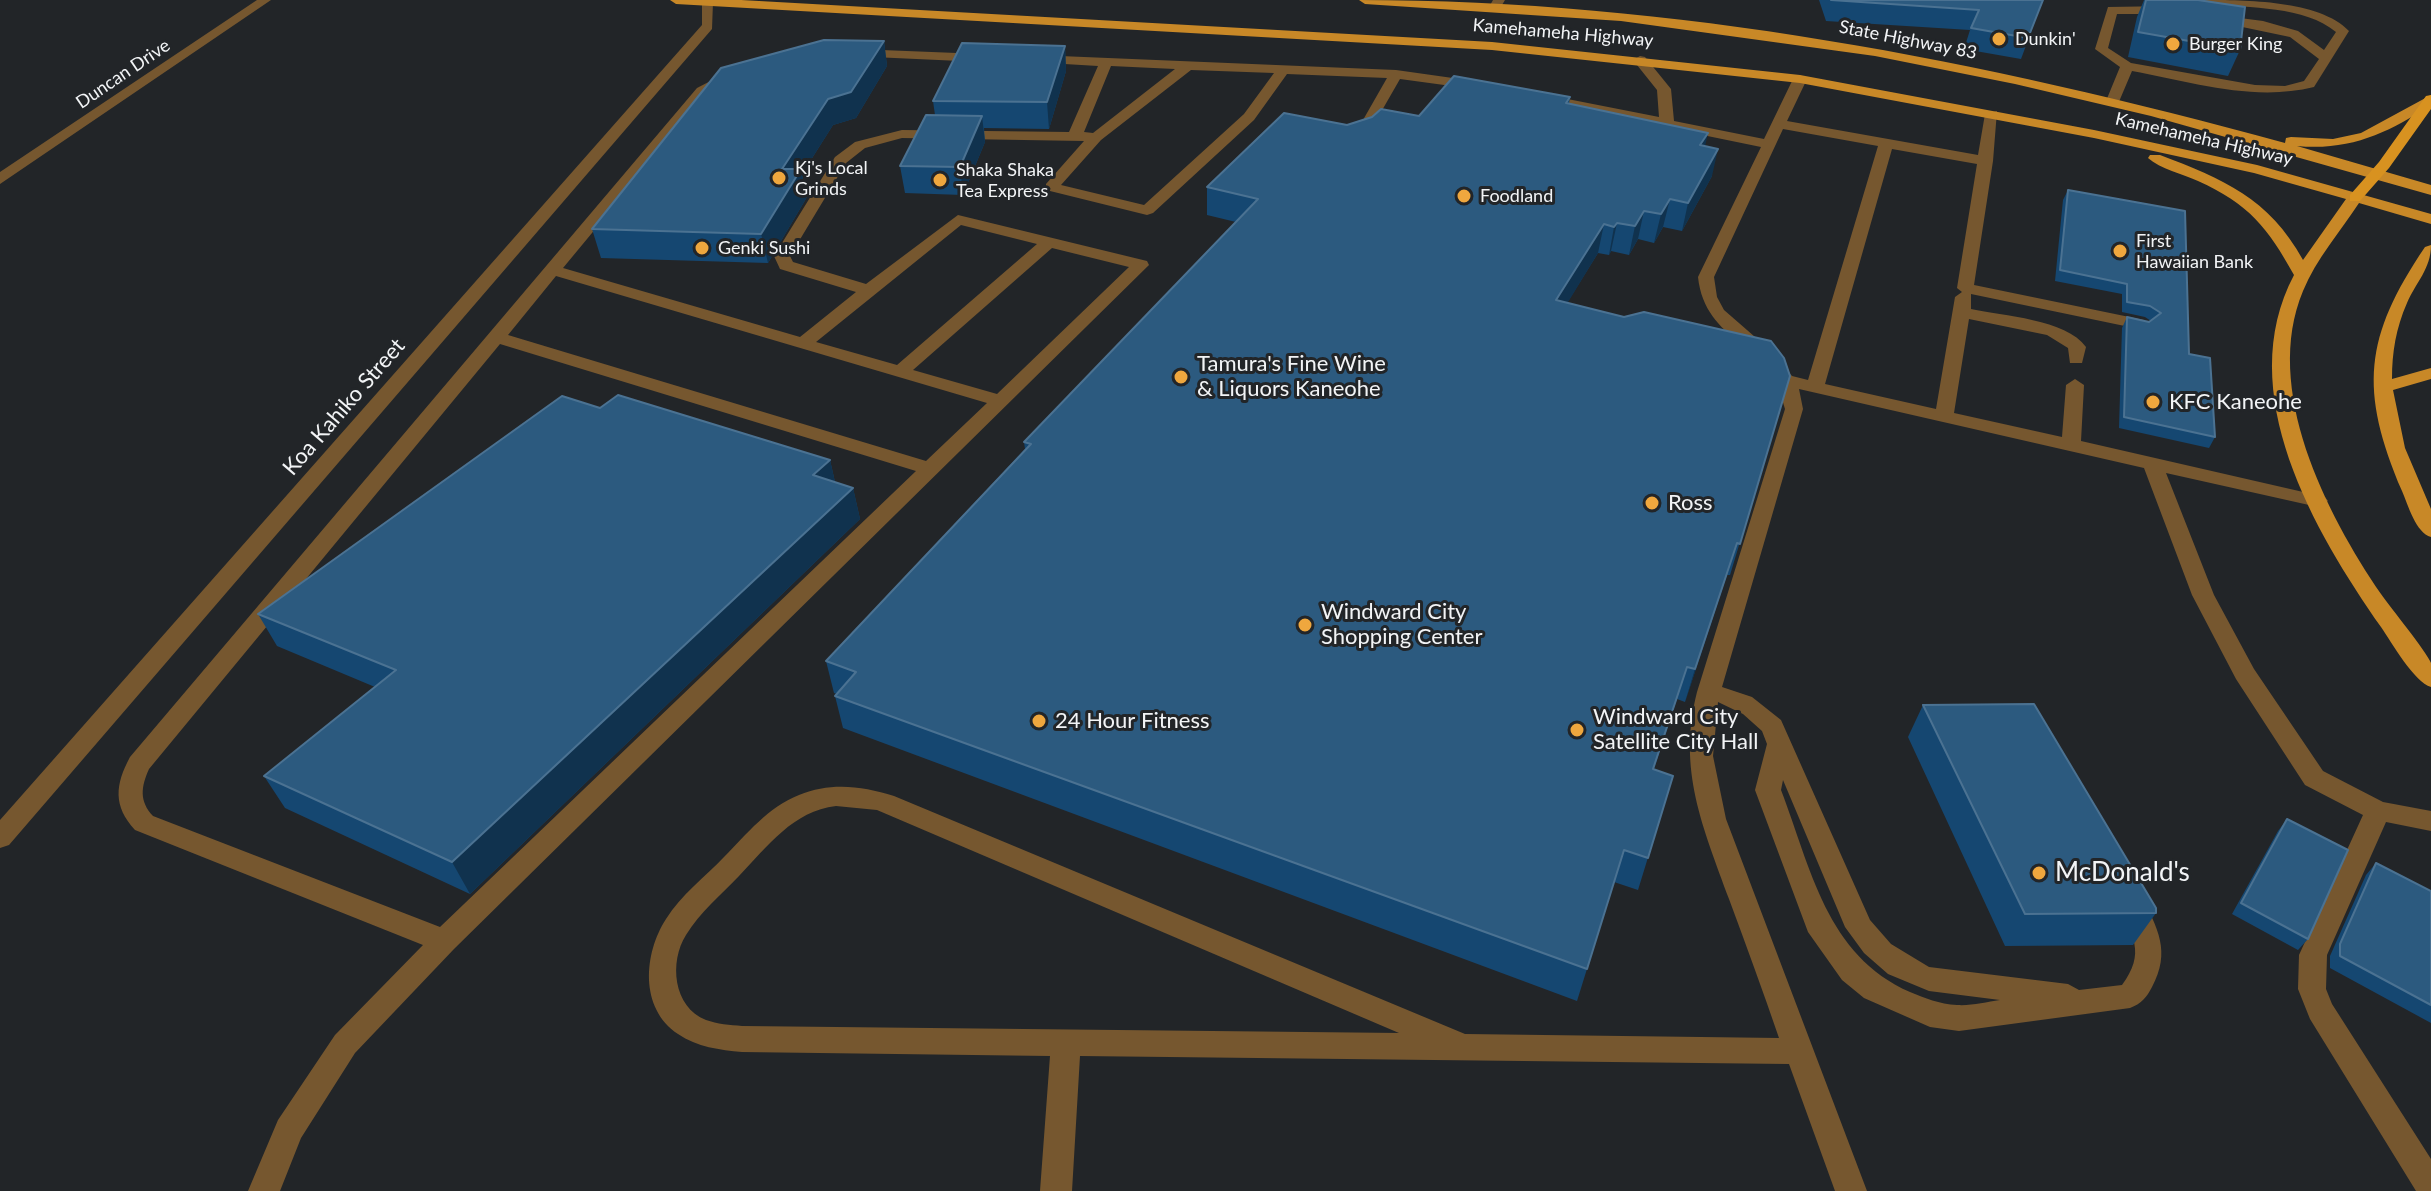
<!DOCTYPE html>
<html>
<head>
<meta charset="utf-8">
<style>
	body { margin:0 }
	canvas { display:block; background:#222528 }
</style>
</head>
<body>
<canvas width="2431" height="1191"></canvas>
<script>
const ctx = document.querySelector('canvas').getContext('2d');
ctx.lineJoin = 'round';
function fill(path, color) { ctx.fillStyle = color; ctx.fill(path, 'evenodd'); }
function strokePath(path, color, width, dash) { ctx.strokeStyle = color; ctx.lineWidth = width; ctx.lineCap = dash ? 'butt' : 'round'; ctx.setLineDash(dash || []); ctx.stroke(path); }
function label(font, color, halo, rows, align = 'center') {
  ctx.font = font + ' Lato,sans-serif'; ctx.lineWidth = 6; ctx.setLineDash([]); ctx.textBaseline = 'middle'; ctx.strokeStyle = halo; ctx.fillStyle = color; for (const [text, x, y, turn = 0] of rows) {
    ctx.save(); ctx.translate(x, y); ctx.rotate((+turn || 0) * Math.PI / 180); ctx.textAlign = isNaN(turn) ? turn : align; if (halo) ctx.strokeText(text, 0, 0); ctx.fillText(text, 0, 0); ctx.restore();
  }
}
fill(new Path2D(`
	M 1493,0 L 1505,0 L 1499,10 L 1495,11 L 1489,7 Z
	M 2204,0 C 2244,0 2320,0 2349,31 L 2314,87 C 2254,102 2191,82 2132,71 L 2118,104 L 2108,104 L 2106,101 L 2120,67 L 2095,49 L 2108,7 L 2171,6 L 2177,10 L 2171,14 L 2117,14 L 2108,48 L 2131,63 L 2255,85 L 2285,86 L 2304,81 L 2319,59 L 2290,37 L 2209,20 L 2209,14 L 2263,21 L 2298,31 L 2324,50 L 2336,32 C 2305,6 2249,8 2210,4 Z
	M 856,49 L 982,54 L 989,58 L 982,62 L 851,56 L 851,50 Z
	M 1036,55 L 1396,70 L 1481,82 L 1488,86 L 1481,90 L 1400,79 L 1373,126 L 1348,136 L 1341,132 L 1363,120 L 1387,78 L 1287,74 L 1254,120 L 1153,213 L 1147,215 L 1046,190 L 1046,184 L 1084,141 L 902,138 L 865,148 L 846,163 L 790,256 L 793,262 L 866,284 L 958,215 L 1147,261 L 1149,265 L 454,949 L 355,1053 L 301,1138 L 280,1191 L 248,1191 L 278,1120 L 335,1035 L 423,945 L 135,830 C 113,806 115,785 130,757 L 697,88 L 724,74 L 736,77 L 707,94 L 563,268 L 800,337 L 856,292 L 780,269 L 774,256 L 835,157 L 855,142 L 902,130 L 1069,132 L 1098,66 L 1031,62 L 1029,59 ZM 1111,66 L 1175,69 L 1093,133 L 1084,132 ZM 1191,70 L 1274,73 L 1244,114 L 1144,205 L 1061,185 L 1101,140 ZM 961,225 L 1037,244 L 897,365 L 816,342 ZM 1052,248 L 1129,267 L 997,394 L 913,370 ZM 556,276 L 987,403 L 926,461 L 508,335 ZM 500,344 L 916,471 L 440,927 L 153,816 C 139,801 141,787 149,769 Z
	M 1640,56 L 1645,57 L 1671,89 L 1674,121 L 1764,139 L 1793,79 L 1800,75 L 1807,79 L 1787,121 L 1978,155 L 1985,114 L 1997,111 L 1993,161 L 1974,285 L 2144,320 L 2153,325 L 2144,330 L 1971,294 L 1971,309 C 2003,316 2066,319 2086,347 L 2082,363 L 2070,363 L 2068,348 L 2047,335 L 1969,319 L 1954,413 L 2062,437 L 2066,385 L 2075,379 L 2084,385 L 2081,441 L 2325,497 L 2328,501 L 2318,507 L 2166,473 L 2214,595 L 2254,669 L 2323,771 L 2383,802 L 2431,811 L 2431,831 L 2386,822 L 2327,955 L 2326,989 L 2332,1004 L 2431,1159 L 2431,1191 L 2416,1191 L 2310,1019 L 2298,989 L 2299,955 L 2363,815 L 2305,785 L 2236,679 L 2192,595 L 2144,468 L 1799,389 L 1803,409 L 1722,687 L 1752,697 L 1781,720 L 1870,920 L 1891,944 L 1929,967 L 2068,984 L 2079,990 L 2122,985 C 2146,953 2133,935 2117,904 L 2121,896 L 2131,893 L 2141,896 C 2158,928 2171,952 2152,987 C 2147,997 2141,1004 2130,1008 L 1959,1031 L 1930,1027 L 1864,998 L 1842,980 L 1808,932 L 1755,790 L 1767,744 L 1762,731 L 1743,714 L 1718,702 L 1713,756 L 1726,819 L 1867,1191 L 1835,1191 L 1789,1064 L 1080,1056 L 1072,1191 L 1040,1191 L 1050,1056 L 742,1052 C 720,1050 697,1047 678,1034 C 639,1008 644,953 666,919 C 681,895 705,877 724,857 C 747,834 768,807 799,795 C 831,782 862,786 894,796 L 1465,1034 L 1779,1038 C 1763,991 1746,945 1729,899 C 1703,827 1677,770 1697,692 L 1785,409 C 1770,342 1705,343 1698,277 L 1761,147 L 1542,102 L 1535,98 L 1542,94 L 1659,117 L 1657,90 L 1633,60 ZM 1783,129 L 1878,146 L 1808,380 L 1792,376 L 1770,350 L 1724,310 L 1717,297 L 1714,277 ZM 1892,149 L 1977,164 L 1957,288 L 1962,292 L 1955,297 L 1936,409 L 1825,384 ZM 1783,780 L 1845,927 L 1864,953 L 1888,974 L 1929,991 L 2000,1000 C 1986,1002 1971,1006 1957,1005 C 1939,1004 1925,998 1910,992 C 1826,955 1811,868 1781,790 ZM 836,806 L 877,810 L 1399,1033 L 742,1026 C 730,1025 717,1024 706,1020 C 673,1007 669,962 686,935 C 700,912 721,895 739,876 C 768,846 793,811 836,806 Z`), '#76572f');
fill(new Path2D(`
	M 257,0 L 271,0 L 0,184 L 0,172 Z
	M 702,0 L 713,2 L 712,29 L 9,845 L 0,848 L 0,820 L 702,25 Z`), '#76572f');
fill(new Path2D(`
	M 670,0 L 741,0 L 1492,42 L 1800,75 L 2094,130 L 2257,165 L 2431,214 L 2431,224 L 2359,203 C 2340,232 2316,259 2303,291 C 2262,389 2326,513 2381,594 C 2390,607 2427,652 2431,663 C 2431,669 2431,680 2431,687 C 2414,682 2392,643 2381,627 C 2314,531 2232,392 2294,275 C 2268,228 2249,204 2198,181 C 2183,174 2160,169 2148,158 L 2150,155 L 2160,155 C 2223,179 2269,198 2303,260 L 2346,199 L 2254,173 L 2094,138 L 1800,83 L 1492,50 L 676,4 Z
	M 1359,0 C 1673,0 1983,60 2285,143 L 2286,138 L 2291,137 L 2333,139 L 2361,133 L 2431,95 L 2431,105 C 2388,133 2350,151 2297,146 L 2431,185 L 2431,195 L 2151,116 L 2015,84 L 1875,56 L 1621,21 L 1365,4 Z
	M 2431,245 C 2431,269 2416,282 2407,303 C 2396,328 2392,352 2392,379 L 2431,368 L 2431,379 L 2393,390 L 2405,448 L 2431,509 L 2431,537 C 2416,533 2408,505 2402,491 C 2359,390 2364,337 2425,247 Z`), '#c88827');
fill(new Path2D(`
	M 2431,95 L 2431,109 L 2389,168 L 2360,201 L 2350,201 L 2350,195 L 2379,162 L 2426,96 Z`), '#d89220');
fill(new Path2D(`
	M 1819,0 L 2043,0 L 2021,59 L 1964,49 L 1970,30 L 1826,21 Z
	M 2144,0 L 2198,0 L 2240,50 L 2228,76 L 2128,57 L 2137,17 Z
	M 884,41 L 887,66 L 856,118 L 833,125 L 802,174 L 807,197 L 768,263 L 601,258 L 592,229 Z
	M 1065,46 L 1066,71 L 1049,129 L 984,128 L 985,142 L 963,195 L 905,193 L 900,166 L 935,115 L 933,101 Z
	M 1570,97 L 1569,104 L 1705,146 L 1712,176 L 1682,231 L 1663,227 L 1654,243 L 1638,239 L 1629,255 L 1611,251 L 1609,255 L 1598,253 L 1567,303 L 1790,376 L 1730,575 L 1727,575 L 1685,702 L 1677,699 L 1654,769 L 1673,776 L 1638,890 L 1614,882 L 1577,1001 L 843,728 L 835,696 L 837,694 L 834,693 L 826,661 L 1025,449 L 1024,442 L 1236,222 L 1207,215 L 1207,187 L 1347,125 Z
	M 2068,190 L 2185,211 L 2189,354 L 2215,437 L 2209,448 L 2119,428 L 2122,328 L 2127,317 L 2149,322 L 2151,321 L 2145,317 L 2122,312 L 2122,294 L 2055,281 L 2063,200 Z
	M 600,408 L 830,460 L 835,482 L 853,488 L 860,519 L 470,894 L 285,808 L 264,776 L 375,687 L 277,646 L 258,614 Z
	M 1923,705 L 2156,913 L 2133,945 L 2005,946 L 1908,737 Z
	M 2287,819 L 2308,939 L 2298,950 L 2232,914 L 2278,831 Z
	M 2376,863 L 2431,891 L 2431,1023 L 2330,968 L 2330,956 L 2366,875 Z`), '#154771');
fill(new Path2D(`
	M 884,41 L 887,66 L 856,118 L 833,125 L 802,174 L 807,197 L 768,263 L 761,234 L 782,169 L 828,99 Z
	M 1065,46 L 1066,71 L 1049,129 L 1047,102 Z
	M 982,116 L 985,142 L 963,195 L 960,167 Z
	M 1708,133 L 1702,160 L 1700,145 Z
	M 1718,149 L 1712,176 L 1682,231 L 1688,203 Z
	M 1670,199 L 1663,227 L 1654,243 L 1661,214 Z
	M 1644,211 L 1638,239 L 1629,255 L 1635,226 Z
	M 1617,223 L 1611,251 L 1609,255 L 1614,227 Z
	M 1604,224 L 1598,253 L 1551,330 L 1556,300 Z
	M 830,460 L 837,491 L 813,475 Z
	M 853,488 L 860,519 L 470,894 L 452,862 Z
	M 1737,543 L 1727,575 L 1685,702 L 1695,669 Z`), '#10324e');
const building = new Path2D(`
	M 1831,0 L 2043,0 L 2028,38 L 1971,28 L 1979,10 Z
	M 2146,0 L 2198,0 L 2245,7 L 2240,50 L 2138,32 Z
	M 824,40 L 884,41 L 851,92 L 828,99 L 782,169 L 801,169 L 761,234 L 592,229 L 721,68 Z
	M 962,43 L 1065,46 L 1047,102 L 933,101 Z
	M 1454,76 L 1570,97 L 1566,103 L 1708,133 L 1700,145 L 1718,149 L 1688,203 L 1670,199 L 1661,214 L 1644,211 L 1635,226 L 1617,223 L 1614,227 L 1604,224 L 1556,300 L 1624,317 L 1644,312 L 1771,341 L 1784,358 L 1790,376 L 1740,544 L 1737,543 L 1695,669 L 1687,667 L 1653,769 L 1673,776 L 1648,858 L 1624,850 L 1587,969 L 835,696 L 856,672 L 826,661 L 1031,444 L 1024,442 L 1258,199 L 1207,187 L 1284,113 L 1347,125 L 1372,117 L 1381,109 L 1419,116 Z
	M 926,115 L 982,116 L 960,167 L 900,166 Z
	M 2068,190 L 2185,211 L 2189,354 L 2210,358 L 2215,437 L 2124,417 L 2127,317 L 2149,322 L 2161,313 L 2150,306 L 2127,302 L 2127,284 L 2060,270 Z
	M 618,395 L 830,460 L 813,475 L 853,488 L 452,862 L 264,776 L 396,670 L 258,614 L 562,396 L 600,408 Z
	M 2034,704 L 2156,908 L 2156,913 L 2025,914 L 1923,705 Z
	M 2287,819 L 2348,850 L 2308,939 L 2241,903 Z
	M 2376,863 L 2431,891 L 2431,1005 L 2340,956 L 2340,944 Z`);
fill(building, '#2c5a7f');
strokePath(building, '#4b7292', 2);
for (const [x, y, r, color] of [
	[1999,39,8,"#efa73e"],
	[2173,44,8,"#efa73e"],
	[779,178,8,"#efa73e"],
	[940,180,8,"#efa73e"],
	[1464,196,8,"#efa73e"],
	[702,248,8,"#efa73e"],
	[2120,251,8,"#efa73e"],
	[1181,377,8,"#efa73e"],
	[2153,402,8,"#efa73e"],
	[1652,503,8,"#efa73e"],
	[1305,625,8,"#efa73e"],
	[1039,721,8,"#efa73e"],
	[1577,730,8,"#efa73e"],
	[2039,873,8,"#efa73e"]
]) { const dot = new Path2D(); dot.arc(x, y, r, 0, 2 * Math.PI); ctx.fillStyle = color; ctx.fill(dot); strokePath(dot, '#222528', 3); }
label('18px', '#f2f4f6', '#222528', [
	["Kamehameha Highway",1563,33,5],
	["State Highway 83",1908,40,11],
	["Duncan Drive",123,74,-34],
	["Kamehameha Highway",2204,139,13]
]);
label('18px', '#f2f4f6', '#222528', [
	["Dunkin'",2015,39],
	["Burger King",2189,44],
	["Kj's Local",795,168],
	["Grinds",795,189],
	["Shaka Shaka",956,170],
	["Tea Express",956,191],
	["Foodland",1480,196],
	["First",2136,241],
	["Hawaiian Bank",2136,262],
	["Genki Sushi",718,248]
], 'left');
label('22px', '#f2f4f6', '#222528', [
	["Tamura's Fine Wine",1197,364],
	["& Liquors Kaneohe",1197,389],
	["KFC Kaneohe",2169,402],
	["Ross",1668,503],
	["Windward City",1321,612],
	["Shopping Center",1321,637],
	["Windward City",1593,717],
	["Satellite City Hall",1593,742],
	["24 Hour Fitness",1055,721]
], 'left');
label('22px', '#f2f4f6', '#222528', [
	["Koa Kahiko Street",344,407,-49]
]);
label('26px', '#f2f4f6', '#222528', [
	["McDonald's",2055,873]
], 'left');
</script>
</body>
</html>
